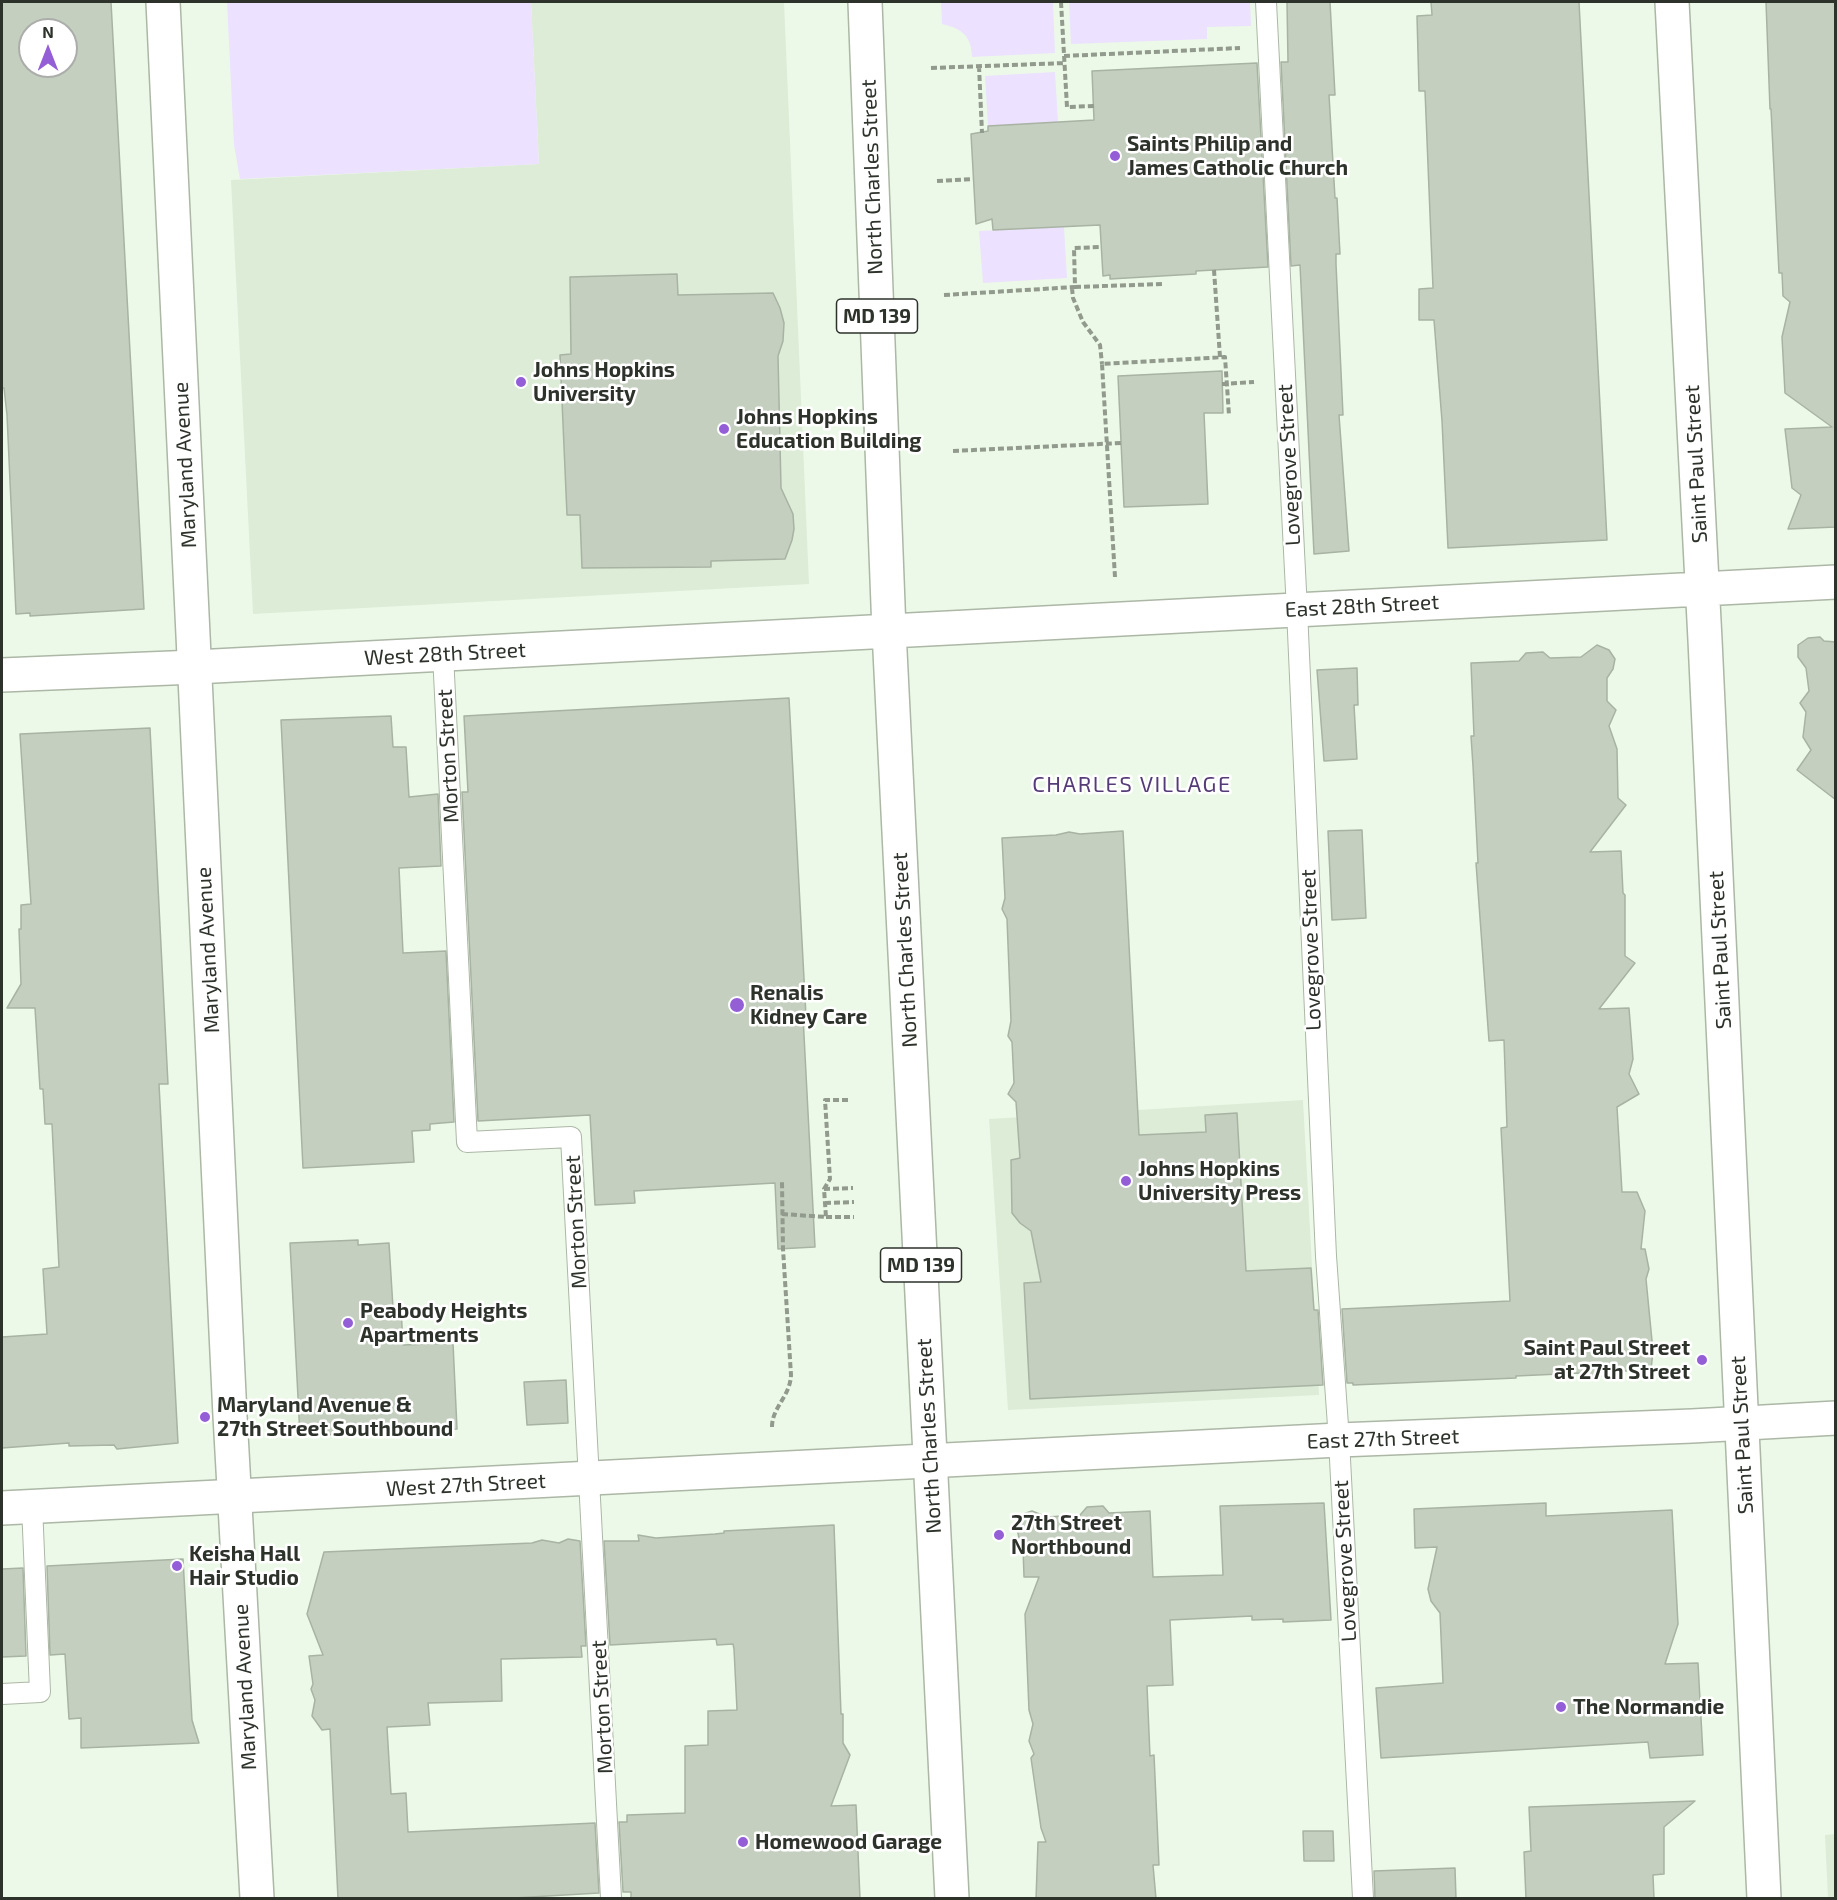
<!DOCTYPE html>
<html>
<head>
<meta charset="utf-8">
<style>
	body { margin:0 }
	#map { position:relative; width:1837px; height:1900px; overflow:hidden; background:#edf9e8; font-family:"Exo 2",sans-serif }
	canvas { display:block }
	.frame { position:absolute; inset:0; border:3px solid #2d322b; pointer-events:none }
	.north { position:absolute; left:18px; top:18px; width:60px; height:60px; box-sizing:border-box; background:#fff; border:2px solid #abadaa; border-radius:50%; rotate:0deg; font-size:16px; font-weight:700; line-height:24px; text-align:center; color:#2d322b }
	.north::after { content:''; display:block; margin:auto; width:21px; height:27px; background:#945ed7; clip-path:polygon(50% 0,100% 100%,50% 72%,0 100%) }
</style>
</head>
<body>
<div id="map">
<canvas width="1837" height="1900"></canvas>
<div class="frame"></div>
<div class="north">N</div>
</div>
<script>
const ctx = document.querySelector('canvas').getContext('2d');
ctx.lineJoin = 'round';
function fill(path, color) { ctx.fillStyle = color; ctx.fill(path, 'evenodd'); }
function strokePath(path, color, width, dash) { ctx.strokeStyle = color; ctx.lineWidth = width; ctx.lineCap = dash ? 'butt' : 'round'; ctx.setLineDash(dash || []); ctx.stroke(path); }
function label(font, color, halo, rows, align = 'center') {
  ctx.font = font + ' "Exo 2",sans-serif'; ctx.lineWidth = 5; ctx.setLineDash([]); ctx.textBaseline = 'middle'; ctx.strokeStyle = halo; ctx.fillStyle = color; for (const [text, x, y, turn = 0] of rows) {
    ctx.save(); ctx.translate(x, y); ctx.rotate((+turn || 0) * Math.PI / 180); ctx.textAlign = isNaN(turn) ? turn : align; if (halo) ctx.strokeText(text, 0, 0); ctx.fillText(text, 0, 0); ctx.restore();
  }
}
fill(new Path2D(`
	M 531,2 L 784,2 L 809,584 L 253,614 L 231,180 L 539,164 Z
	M 1303,1100 L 1319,1395 L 1008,1410 L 989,1119 Z
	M 1835,1834 L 1835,1898 L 1828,1898 L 1825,1835 Z`), '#dcecd6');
fill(new Path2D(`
	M 227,2 L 531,2 L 539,164 L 240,179 L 234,145 Z
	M 941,2 L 1053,2 L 1055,53 L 972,57 C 971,36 963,29 942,24 Z
	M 1069,2 L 1250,2 L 1251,26 L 1207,27 L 1207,39 L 1071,44 Z
	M 1055,72 L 1058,122 L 988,126 L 985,76 Z
	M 1064,227 L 1067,278 L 983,283 L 979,231 Z`), '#ece1fe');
const building = new Path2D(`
	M 2,2 L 111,2 L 144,609 L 30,616 L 30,613 L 16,614 L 7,415 L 4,388 L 2,388 ZM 30,30 L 66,30 L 66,66 L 30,66 Z
	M 1287,2 L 1330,2 L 1335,95 L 1329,95 L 1335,198 L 1337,198 L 1340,254 L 1336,254 L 1336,264 L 1343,415 L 1339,415 L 1349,551 L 1314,554 L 1300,265 L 1291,266 L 1281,62 L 1288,62 Z
	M 1431,2 L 1579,2 L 1607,540 L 1448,548 L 1442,421 L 1434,320 L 1419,320 L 1419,289 L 1433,288 L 1425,91 L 1419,91 L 1417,16 L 1432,15 Z
	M 1766,2 L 1836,2 L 1836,527 L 1788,529 L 1801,495 L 1792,488 L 1785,429 L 1832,427 L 1785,393 L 1782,337 L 1790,302 L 1783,296 L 1782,273 L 1779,273 L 1771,109 L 1770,109 Z
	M 1257,63 L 1268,267 L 1196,271 L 1196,274 L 1110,279 L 1110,275 L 1103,276 L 1100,225 L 993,230 L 992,219 L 976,224 L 971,134 L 988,131 L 988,126 L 1094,120 L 1092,71 Z
	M 677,274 L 678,295 L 773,293 L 780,308 L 784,323 L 783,341 L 778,356 L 781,488 L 793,514 L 794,529 L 792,540 L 785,559 L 711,561 L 711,567 L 582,568 L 580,515 L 567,515 L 560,355 L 571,354 L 570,277 Z
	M 1222,371 L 1223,413 L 1204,413 L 1208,504 L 1124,507 L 1118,376 Z
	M 1820,637 L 1824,641 L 1836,642 L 1836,800 L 1797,770 L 1811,750 L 1803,737 L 1806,712 L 1800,703 L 1809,691 L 1806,668 L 1798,657 L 1798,645 L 1808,638 Z
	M 1597,645 L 1609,650 L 1615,659 L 1613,669 L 1607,678 L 1607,701 L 1616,710 L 1609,726 L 1617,749 L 1618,798 L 1626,805 L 1590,852 L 1621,851 L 1623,893 L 1625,895 L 1625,956 L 1635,963 L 1599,1009 L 1629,1008 L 1633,1059 L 1629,1074 L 1639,1094 L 1617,1107 L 1622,1192 L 1637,1192 L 1645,1211 L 1641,1249 L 1645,1249 L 1649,1269 L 1646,1279 L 1653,1351 L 1651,1370 L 1598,1372 L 1589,1379 L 1581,1373 L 1516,1376 L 1516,1378 L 1353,1385 L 1353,1383 L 1347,1383 L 1342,1309 L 1510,1301 L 1501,1128 L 1507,1127 L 1504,1040 L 1489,1041 L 1476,863 L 1478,863 L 1473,766 L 1471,736 L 1474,736 L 1471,663 L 1519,661 L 1526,653 L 1543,652 L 1550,658 L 1581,657 Z
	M 1357,668 L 1358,705 L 1354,705 L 1357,759 L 1324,761 L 1317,670 Z
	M 789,698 L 806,1016 L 803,1016 L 815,1247 L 778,1249 L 775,1183 L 634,1191 L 635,1203 L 595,1205 L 590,1115 L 478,1121 L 462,792 L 468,792 L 464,716 Z
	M 391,716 L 393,747 L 406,747 L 409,797 L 438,794 L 441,866 L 399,868 L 403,953 L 446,951 L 454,1122 L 430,1124 L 430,1130 L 412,1131 L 414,1162 L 303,1168 L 281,720 Z
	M 150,728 L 168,1084 L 159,1084 L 178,1443 L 117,1449 L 114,1445 L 69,1446 L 69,1443 L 2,1448 L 2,1337 L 47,1334 L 43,1269 L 59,1267 L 52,1124 L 45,1124 L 43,1089 L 40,1089 L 35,1008 L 7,1008 L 21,984 L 19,929 L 21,929 L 21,905 L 31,904 L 20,734 Z
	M 1362,830 L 1366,918 L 1332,920 L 1328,831 Z
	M 1123,831 L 1139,1135 L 1206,1132 L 1205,1115 L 1237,1113 L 1246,1271 L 1311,1268 L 1314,1310 L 1318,1310 L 1323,1385 L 1030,1399 L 1024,1283 L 1041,1282 L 1031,1231 L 1020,1223 L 1012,1213 L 1011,1160 L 1020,1158 L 1016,1102 L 1008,1094 L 1014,1083 L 1012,1042 L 1008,1036 L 1011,1021 L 1007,919 L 1002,909 L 1005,898 L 1002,838 L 1056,835 L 1069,832 L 1080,834 Z
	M 358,1240 L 358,1245 L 389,1243 L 393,1308 L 401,1308 L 403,1345 L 453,1343 L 457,1429 L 300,1436 L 290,1243 Z
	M 566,1380 L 568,1423 L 527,1425 L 524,1382 Z
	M 1324,1503 L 1331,1620 L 1283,1622 L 1283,1619 L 1252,1620 L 1252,1616 L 1170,1620 L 1173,1685 L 1147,1686 L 1150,1756 L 1154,1755 L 1159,1865 L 1153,1865 L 1156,1899 L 1036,1899 L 1038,1842 L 1046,1842 L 1041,1828 L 1031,1758 L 1034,1754 L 1029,1741 L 1033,1724 L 1029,1710 L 1025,1614 L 1039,1577 L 1024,1577 L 1023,1547 L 1021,1547 L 1017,1529 L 1017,1516 L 1032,1511 L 1047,1517 L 1080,1515 L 1087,1507 L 1103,1506 L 1109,1513 L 1150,1511 L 1153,1577 L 1223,1575 L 1220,1506 Z
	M 1546,1503 L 1546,1516 L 1672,1510 L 1678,1624 L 1665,1664 L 1698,1663 L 1703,1755 L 1650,1758 L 1648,1742 L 1381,1758 L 1376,1688 L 1443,1683 L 1440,1613 L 1431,1601 L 1428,1589 L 1437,1547 L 1415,1548 L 1414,1509 Z
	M 834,1525 L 841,1714 L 843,1714 L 843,1743 L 850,1755 L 831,1806 L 856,1805 L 860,1899 L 631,1899 L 631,1892 L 623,1892 L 619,1822 L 627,1822 L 627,1815 L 685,1813 L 685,1746 L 708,1745 L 708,1711 L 737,1710 L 734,1649 L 733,1644 L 717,1645 L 716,1639 L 610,1645 L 604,1541 L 639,1541 L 638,1535 L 656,1538 L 715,1534 L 724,1533 L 724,1531 Z
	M 568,1539 L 580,1541 L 586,1646 L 581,1646 L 582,1657 L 501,1659 L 502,1701 L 428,1703 L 430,1725 L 387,1727 L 391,1794 L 406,1793 L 408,1832 L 595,1823 L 599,1893 L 497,1899 L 338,1899 L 330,1729 L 322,1730 L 312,1716 L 315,1700 L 311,1689 L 313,1684 L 309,1656 L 323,1655 L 307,1614 L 324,1552 L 532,1543 L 542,1540 L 559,1543 Z
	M 183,1559 L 192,1720 L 199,1743 L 81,1748 L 81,1718 L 69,1719 L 65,1654 L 50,1655 L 47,1566 Z
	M 23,1568 L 26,1656 L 2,1657 L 2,1569 Z
	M 1695,1801 L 1664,1827 L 1664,1874 L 1653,1875 L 1654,1899 L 1526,1899 L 1524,1852 L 1531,1851 L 1529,1807 Z
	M 1303,1831 L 1333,1831 L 1334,1861 L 1304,1861 Z
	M 1455,1868 L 1456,1899 L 1375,1899 L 1374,1871 Z`);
fill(building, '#c4cfbf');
strokePath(building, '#a8b3a3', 1.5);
const lane = new Path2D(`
	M 1266,2 L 1297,610 L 1326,1256 L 1339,1440 L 1363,1898
	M 443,654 L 467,1142 L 571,1137 L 611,1898
	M 2,1694 L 40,1692 L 32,1506`);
const street = new Path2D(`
	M 2,1508 L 1339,1440 L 1692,1426 L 1836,1418`);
const secondary = new Path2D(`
	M 163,2 L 230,1416 L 257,1898`);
const primary = new Path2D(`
	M 865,2 L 889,631 L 952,1898
	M 1672,2 L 1705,640 L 1764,1898
	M 2,675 L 195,667 L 1836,582`);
strokePath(lane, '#acb7a6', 22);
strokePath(street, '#acb7a6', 36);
strokePath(secondary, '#acb7a6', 36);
strokePath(primary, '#acb7a6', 36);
strokePath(new Path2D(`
	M 1061,2 L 1067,107 L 1094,106
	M 1064,56 L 1240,48
	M 979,66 L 982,133
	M 931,68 L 1065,63
	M 937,181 L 973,179
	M 1214,270 L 1220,357
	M 1075,287 L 1163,284
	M 1072,288 L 1073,298 L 1083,322 L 1100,345 L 1102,364
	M 944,295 L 1075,287 L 1074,248 L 1101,247
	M 1222,384 L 1254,382
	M 953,451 L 1121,443
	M 1115,577 L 1102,364 L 1225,357 L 1229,415
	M 824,1189 L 853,1188
	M 825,1203 L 854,1202
	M 782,1214 L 826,1217 L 824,1189 L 830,1179 L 825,1100 L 849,1100
	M 826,1217 L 854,1217
	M 772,1427 C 772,1407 790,1397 791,1375 L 783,1249 L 782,1182`), '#919a8d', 4, [6, 3]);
strokePath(lane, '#fff', 20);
strokePath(street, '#fff', 33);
strokePath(secondary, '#fff', 33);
strokePath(primary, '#fff', 33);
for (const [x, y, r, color] of [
	[1115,156,6,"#945ed7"],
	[521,382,6,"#945ed7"],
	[724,429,6,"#945ed7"],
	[737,1005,8,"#945ed7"],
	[1126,1181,6,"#945ed7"],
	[348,1323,6,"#945ed7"],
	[1702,1360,6,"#945ed7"],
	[205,1417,6,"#945ed7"],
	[999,1535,6,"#945ed7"],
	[177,1566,6,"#945ed7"],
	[1561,1707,6,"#945ed7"],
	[743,1842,6,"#945ed7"]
]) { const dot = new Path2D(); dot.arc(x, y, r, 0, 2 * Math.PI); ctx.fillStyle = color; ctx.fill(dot); strokePath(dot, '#fff', 2); }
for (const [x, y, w] of [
	[877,316,81],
	[921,1265,81]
]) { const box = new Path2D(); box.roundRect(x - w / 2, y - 17, w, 34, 4.5); ctx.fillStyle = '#fff'; ctx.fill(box); strokePath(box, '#2d322b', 1.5); }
label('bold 20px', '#2d322b', null, [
	["MD 139",877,316],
	["MD 139",921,1265]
]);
label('bold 21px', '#2d322b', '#fff', [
	["Saints Philip and",1127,144],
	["James Catholic Church",1127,168],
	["Johns Hopkins",533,370],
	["University",533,394],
	["Johns Hopkins",736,417],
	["Education Building",736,441],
	["Renalis",750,993],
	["Kidney Care",750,1017],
	["Johns Hopkins",1138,1169],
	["University Press",1138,1193],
	["Peabody Heights",360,1311],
	["Apartments",360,1335],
	["Saint Paul Street",1690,1348,"right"],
	["at 27th Street",1690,1372,"right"],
	["Maryland Avenue &",217,1405],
	["27th Street Southbound",217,1429],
	["27th Street",1011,1523],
	["Northbound",1011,1547],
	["Keisha Hall",189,1554],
	["Hair Studio",189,1578],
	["The Normandie",1573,1707],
	["Homewood Garage",755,1842]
], 'left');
label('21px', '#2d322b', '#fff', [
	["North Charles Street",872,177,-92],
	["Saint Paul Street",1696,464,-93],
	["Maryland Avenue",185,465,-93],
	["Lovegrove Street",1289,465,-93],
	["East 28th Street",1362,606,-3],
	["West 28th Street",445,654,-3],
	["Morton Street",448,756,-93],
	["Maryland Avenue",208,950,-93],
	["North Charles Street",905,950,-93],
	["Lovegrove Street",1311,950,-92],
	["Saint Paul Street",1720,950,-93],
	["Morton Street",576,1222,-93],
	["Saint Paul Street",1742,1435,-93],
	["North Charles Street",929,1436,-93],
	["East 27th Street",1383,1439,-2],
	["West 27th Street",466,1485,-3],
	["Lovegrove Street",1345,1561,-93],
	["Maryland Avenue",245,1687,-93],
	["Morton Street",602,1707,-93]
]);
ctx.letterSpacing = '1.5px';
label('22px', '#553c78', '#fff', [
	["CHARLES VILLAGE",1132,785]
]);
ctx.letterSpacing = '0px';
</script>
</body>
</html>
